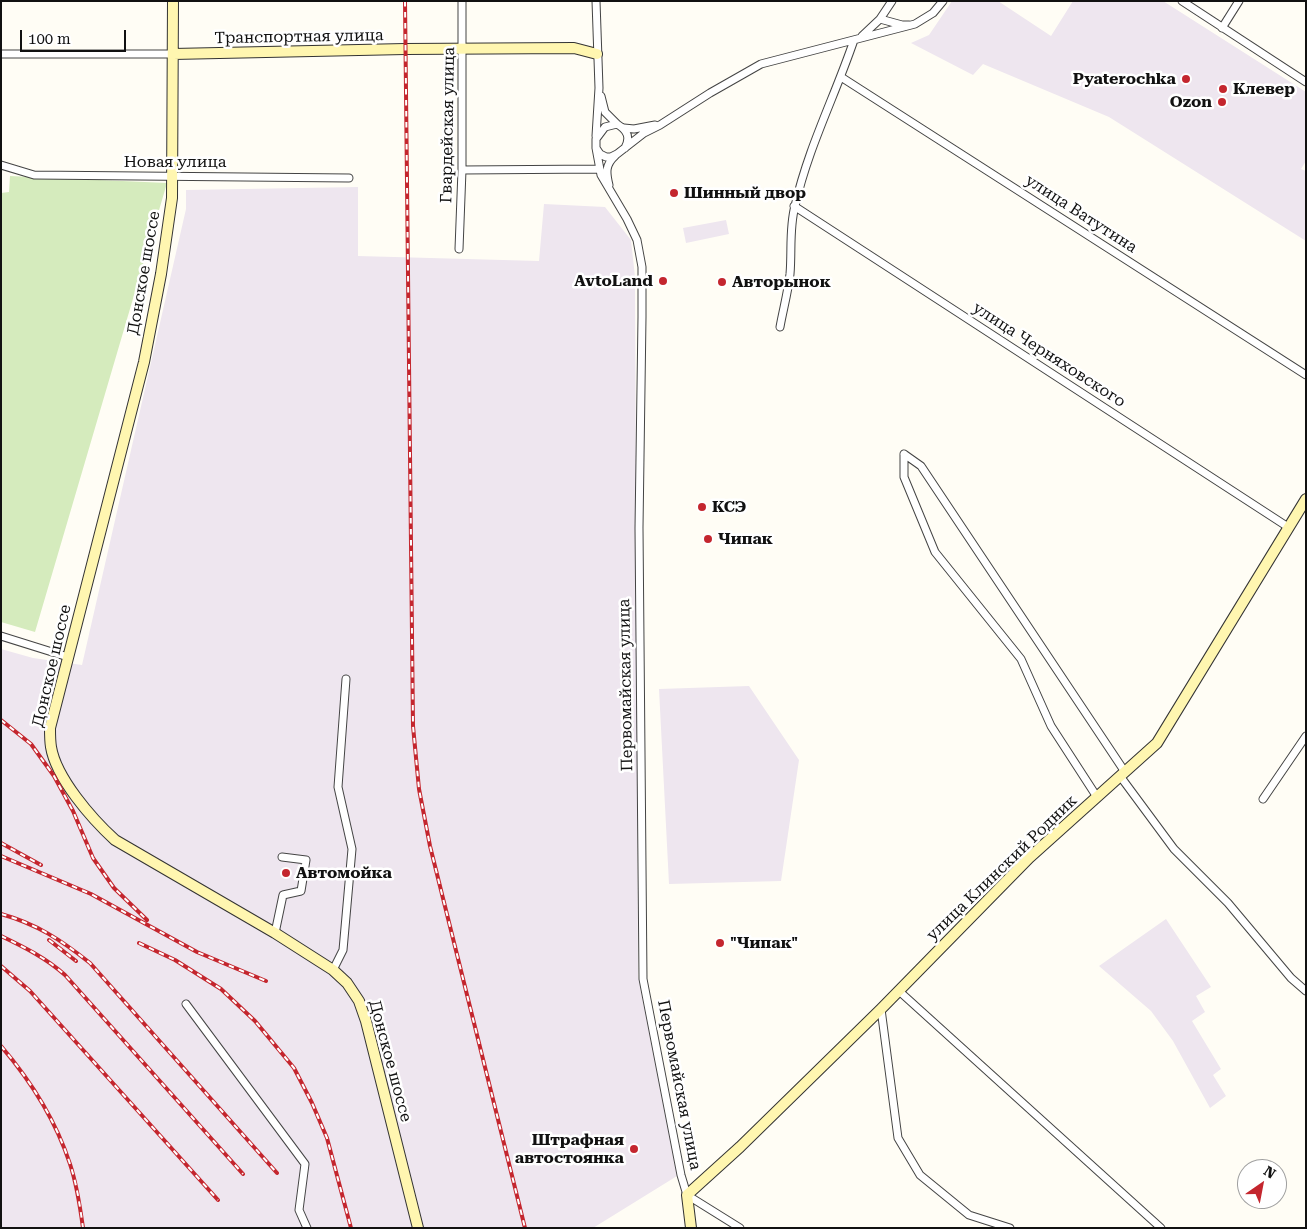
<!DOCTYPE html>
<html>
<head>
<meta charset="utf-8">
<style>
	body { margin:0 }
	#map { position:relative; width:1307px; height:1229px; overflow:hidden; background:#fffdf5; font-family:"Roboto Serif",serif }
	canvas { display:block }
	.frame { position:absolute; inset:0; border:2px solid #111; pointer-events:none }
	.north { position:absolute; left:1237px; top:1159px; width:50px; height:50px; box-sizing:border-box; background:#fff; border:1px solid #a0a0a0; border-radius:50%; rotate:33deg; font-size:14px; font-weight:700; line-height:20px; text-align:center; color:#111 }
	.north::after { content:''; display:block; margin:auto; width:18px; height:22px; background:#c4262e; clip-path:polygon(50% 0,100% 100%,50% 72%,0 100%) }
	.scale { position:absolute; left:20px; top:30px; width:106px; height:22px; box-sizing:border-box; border:2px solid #111; border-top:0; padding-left:6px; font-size:15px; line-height:18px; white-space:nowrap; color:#111; -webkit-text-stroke:4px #fff; paint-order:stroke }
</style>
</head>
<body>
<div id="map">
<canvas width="1307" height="1229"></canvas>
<div class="frame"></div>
<div class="north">N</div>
<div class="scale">100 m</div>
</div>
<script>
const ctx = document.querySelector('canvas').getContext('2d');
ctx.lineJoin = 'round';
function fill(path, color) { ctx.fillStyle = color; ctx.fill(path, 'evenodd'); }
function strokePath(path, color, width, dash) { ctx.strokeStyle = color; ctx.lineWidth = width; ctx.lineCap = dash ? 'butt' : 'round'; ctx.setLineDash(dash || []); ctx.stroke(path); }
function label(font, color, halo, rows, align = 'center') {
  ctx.font = font + ' "Roboto Serif",serif'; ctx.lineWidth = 5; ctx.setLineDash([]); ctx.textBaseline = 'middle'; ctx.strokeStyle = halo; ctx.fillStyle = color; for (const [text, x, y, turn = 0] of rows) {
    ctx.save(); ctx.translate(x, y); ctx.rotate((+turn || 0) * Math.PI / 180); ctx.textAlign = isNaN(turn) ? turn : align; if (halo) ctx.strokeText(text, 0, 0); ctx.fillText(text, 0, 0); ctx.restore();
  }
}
fill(new Path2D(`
	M 952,1 L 998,1 L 1051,36 L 1073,1 L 1163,1 L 1306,92 L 1306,161 L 1301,169 L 1306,171 L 1306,241 L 1109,117 L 983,64 L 973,75 L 911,43 L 929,35 Z
	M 358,187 L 358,256 L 539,261 L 544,204 L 605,207 L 631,240 L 635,277 L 638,976 L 677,1176 L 593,1228 L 1,1228 L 1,649 L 33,658 L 82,665 L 186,209 L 186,190 Z
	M 726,220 L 729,234 L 686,243 L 683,228 Z
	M 749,686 L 799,760 L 781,881 L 669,884 L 659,689 Z
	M 1166,919 L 1211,987 L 1196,996 L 1205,1012 L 1192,1021 L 1221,1069 L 1213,1075 L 1226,1096 L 1210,1108 L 1173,1041 L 1151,1011 L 1099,966 Z`), '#eee6ef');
fill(new Path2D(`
	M 10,176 L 167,183 L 35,632 L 1,622 L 1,193 L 9,192 Z`), '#d5ebbd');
const street = new Path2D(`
	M 596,1 L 599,88 L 596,136
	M 1182,1 L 1306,82
	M 880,19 L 902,25 L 909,25
	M 1222,28 L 1239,1
	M 862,36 L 880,19 L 892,1
	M 1,54 L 173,54
	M 841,77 L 1306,375
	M 601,96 L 605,112 L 617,124
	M 624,128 L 634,129 L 655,125
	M 596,148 L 601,175 L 627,219 L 637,240 L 642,267 L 642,317 L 639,528 L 643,979 L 681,1175 L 687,1195 L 740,1228
	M 625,148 C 631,137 627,130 617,124 L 605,127 L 596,139 L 596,148 L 600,154 L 606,157 L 611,157 L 617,154 L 644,133 L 660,125 L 710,93 L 761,64 L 915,24 L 933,13 L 943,1
	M 1,165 L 34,175 L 349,178
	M 462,170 L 599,169
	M 609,185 C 606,173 605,165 615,156
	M 794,206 L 1288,527
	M 459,249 L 462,170 L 462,1
	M 780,327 C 783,310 788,292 790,274 C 792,251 789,228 795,206 C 808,148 835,96 854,40
	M 904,454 L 904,477 L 935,552 L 1021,659 L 1051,726 L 1097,797
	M 904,454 L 921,466 L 1125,772
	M 1,636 L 68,657
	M 1120,776 L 1174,849 L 1228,903 L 1291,978 L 1306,991
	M 1263,799 L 1306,736
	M 275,933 L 283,895 L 301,891 L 306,860 L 282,857
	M 333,970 L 343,950 L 352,849 L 338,787 L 346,679
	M 899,991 L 1161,1228
	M 186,1004 L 305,1164 L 299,1210 L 307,1228
	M 881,1009 L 898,1138 L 920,1175 L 969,1215 L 1010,1228`);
const secondary = new Path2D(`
	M 173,1 L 172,198 L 161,274 L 144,362 L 50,728 C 50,734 50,741 51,747 C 56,778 92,819 115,840 L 275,933 L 333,970 L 347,983 L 359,1001 L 366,1021 L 418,1228
	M 173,54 L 405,49 L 574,48 L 597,54
	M 691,1228 L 687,1195 L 740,1147 L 881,1009 L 1029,858 L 1157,743 L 1306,499`);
strokePath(street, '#444', 9);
strokePath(secondary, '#333', 12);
strokePath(street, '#fff', 7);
strokePath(secondary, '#fff6b0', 10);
const rail = new Path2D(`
	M 405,1 L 413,726 L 419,789 L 430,846 L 525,1228
	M 1,720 L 31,744 L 54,776 L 73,811 L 93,858 L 114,888 L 147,920
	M 1,843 L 41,865
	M 1,856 L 91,894 L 197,952 L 266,981
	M 1,914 C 37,924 61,940 90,963 L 277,1173
	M 1,936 C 24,947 46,958 65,975 L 243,1174
	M 49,940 L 76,961
	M 139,943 L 175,960 L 221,989 L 255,1021 L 294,1068 L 312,1103 L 327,1138 L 351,1228
	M 1,966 L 30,991 L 218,1200
	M 1,1046 C 31,1081 56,1121 70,1164 C 77,1185 80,1206 83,1228`);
strokePath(rail, '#c4262e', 4);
strokePath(rail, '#fff', 2, [5.5]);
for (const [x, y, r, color] of [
	[1186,79,5,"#c4262e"],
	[1223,89,5,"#c4262e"],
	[1222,102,5,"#c4262e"],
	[674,193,5,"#c4262e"],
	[663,281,5,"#c4262e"],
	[722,282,5,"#c4262e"],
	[702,507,5,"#c4262e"],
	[708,539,5,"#c4262e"],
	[286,873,5,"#c4262e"],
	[720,943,5,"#c4262e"],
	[634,1149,5,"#c4262e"]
]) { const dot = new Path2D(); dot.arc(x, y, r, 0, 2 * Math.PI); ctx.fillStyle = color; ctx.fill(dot); strokePath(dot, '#fff', 2); }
label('16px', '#111', '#fff', [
	["Транспортная улица",299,37,-1],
	["Гвардейская улица",448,125,-89],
	["Новая улица",175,162],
	["улица Ватутина",1081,214,33],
	["Донское шоссе",144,273,-80],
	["улица Черняховского",1049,355,33],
	["Донское шоссе",52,666,-77],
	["Первомайская улица",626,685,-91],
	["улица Клинский Родник",1002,868,-44],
	["Донское шоссе",390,1061,75],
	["Первомайская улица",679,1085,79]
]);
label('bold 16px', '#111', '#fff', [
	["Pyaterochka",1176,79,"right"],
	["Клевер",1233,89],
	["Ozon",1212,102,"right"],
	["Шинный двор",684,193],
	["AvtoLand",653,281,"right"],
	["Авторынок",732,282],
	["КСЭ",712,507],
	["Чипак",718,539],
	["Автомойка",296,873],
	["\"Чипак\"",730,943],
	["Штрафная",624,1140,"right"],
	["автостоянка",624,1158,"right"]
], 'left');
</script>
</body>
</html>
